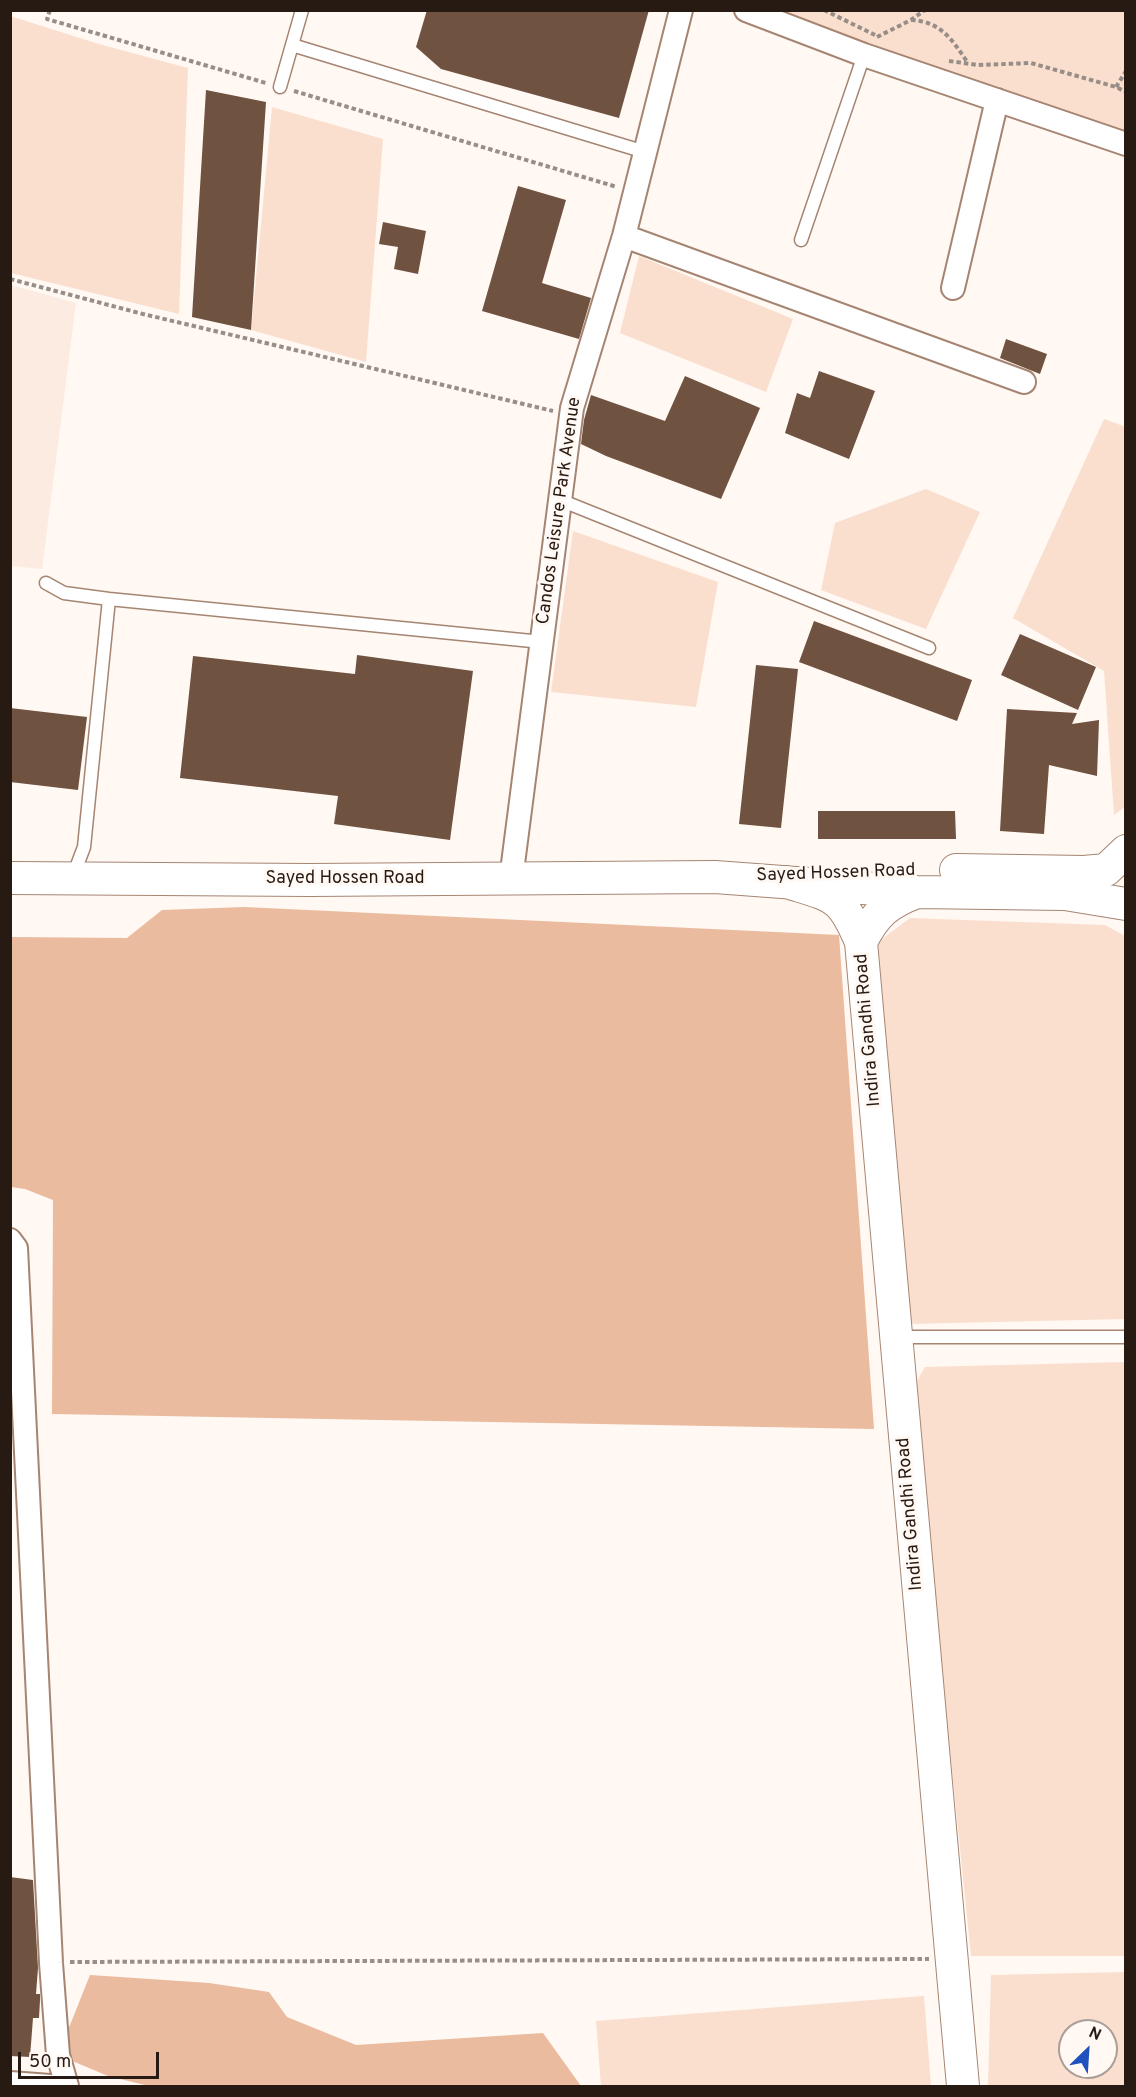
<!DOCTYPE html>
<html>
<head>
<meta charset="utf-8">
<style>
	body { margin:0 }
	#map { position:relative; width:1136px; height:2097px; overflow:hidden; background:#fff8f3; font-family:Overpass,sans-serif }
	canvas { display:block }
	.frame { position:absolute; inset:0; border:12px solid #271a13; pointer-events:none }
	.north { position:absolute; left:1058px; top:2019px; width:60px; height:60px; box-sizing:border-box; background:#fff8f3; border:2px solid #a99f99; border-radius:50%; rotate:25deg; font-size:16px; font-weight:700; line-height:24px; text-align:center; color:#271a13 }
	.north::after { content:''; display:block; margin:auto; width:21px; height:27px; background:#2051be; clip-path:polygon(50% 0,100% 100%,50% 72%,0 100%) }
	.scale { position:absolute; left:18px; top:2052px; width:141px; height:27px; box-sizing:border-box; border:3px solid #271a13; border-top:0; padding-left:8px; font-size:18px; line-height:21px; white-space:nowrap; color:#271a13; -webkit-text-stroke:4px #fff8f3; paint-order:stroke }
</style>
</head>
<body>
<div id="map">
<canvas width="1136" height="2097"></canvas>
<div class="frame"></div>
<div class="north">N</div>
<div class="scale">50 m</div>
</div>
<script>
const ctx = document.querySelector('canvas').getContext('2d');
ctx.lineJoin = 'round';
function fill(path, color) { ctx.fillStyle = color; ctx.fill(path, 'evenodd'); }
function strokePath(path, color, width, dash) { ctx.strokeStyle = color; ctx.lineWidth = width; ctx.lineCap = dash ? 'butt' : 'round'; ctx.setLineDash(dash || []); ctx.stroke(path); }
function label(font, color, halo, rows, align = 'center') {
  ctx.font = font + ' Overpass,sans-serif'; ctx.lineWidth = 6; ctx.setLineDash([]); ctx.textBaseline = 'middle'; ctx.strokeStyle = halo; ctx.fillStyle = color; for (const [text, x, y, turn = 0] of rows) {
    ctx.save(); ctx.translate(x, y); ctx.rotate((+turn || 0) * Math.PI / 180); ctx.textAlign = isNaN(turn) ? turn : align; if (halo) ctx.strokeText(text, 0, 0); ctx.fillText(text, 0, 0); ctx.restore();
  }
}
fill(new Path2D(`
	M 11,285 L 76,303 L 42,569 L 11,566 Z`), '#fcebe0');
fill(new Path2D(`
	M 748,11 L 1125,11 L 1125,144 Z
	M 10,16 L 99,44 L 188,68 L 179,314 L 11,273 Z
	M 272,107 L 383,139 L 366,362 L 251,330 Z
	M 639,256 L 793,319 L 766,392 L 620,333 Z
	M 1104,419 L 1126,427 L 1126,806 L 1114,815 L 1104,671 L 1013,618 Z
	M 926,489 L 980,512 L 926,629 L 821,590 L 835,523 Z
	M 573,531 L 718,582 L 696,707 L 551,692 Z
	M 910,918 L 1105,925 L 1125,936 L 1125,1319 L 908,1324 L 878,942 Z
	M 1125,1362 L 1125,1956 L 971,1956 L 913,1388 L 925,1367 Z
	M 1125,1972 L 1125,2086 L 988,2086 L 991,1975 ZM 1070,2031 L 1106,2031 L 1106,2067 L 1070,2067 Z
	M 924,1996 L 931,2086 L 601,2086 L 596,2021 Z`), '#fbdfce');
fill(new Path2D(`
	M 244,907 L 839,935 L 874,1429 L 52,1414 L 53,1200 L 25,1189 L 11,1187 L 11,937 L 127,938 L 162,910 Z
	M 90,1975 L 209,1983 L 269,1992 L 287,2017 L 356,2045 L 543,2033 L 581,2086 L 149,2086 L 108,2076 L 58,2055 Z`), '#eabb9e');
fill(new Path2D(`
	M 427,10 L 649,10 L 619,118 L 441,69 L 416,47 Z
	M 206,90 L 266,102 L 251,330 L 192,317 Z
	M 518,186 L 566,200 L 542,283 L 591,298 L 579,339 L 482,311 Z
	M 383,222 L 426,231 L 418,274 L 394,269 L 398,247 L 379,244 Z
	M 1006,339 L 1047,354 L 1040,374 L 1000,358 Z
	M 819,371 L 875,391 L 849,459 L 785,433 L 797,393 L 810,398 Z
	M 685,376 L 760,408 L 721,499 L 606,456 L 581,444 L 584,420 L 591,395 L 665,421 Z
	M 814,621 L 972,680 L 957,721 L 799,662 Z
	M 1020,634 L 1096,667 L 1078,710 L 1001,675 Z
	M 357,655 L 473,671 L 450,840 L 334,824 L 338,796 L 180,778 L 193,656 L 355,674 Z
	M 756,665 L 798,669 L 781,828 L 739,824 Z
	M 10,708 L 87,717 L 78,790 L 10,782 Z
	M 1007,709 L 1077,713 L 1072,724 L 1099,720 L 1097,776 L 1049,765 L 1044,834 L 1000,831 Z
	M 818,811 L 955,811 L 956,839 L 818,839 Z
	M 10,1877 L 33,1880 L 38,1968 L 36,1994 L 40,1994 L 40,2000 L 39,2018 L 33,2018 L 30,2057 L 10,2056 Z`), '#705240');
const lane = new Path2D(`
	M 292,45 L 645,152
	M 280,87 L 302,10
	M 801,240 L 864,55
	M 560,500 L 929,648
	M 46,583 L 64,593 L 109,599 L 542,642
	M 73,876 L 84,847 L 109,599
	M 896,1337 L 1126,1337`);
const street = new Path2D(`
	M 746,10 L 864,55 L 1126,144
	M 624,236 L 1024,382
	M 953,288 L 997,100
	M 511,879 L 572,408 L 624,236 L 681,10
	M 10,1240 L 16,1248 L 51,1963 L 58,2055 L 67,2086
	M 10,2083 L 50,2086`);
const secondary = new Path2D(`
	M 956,870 L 1084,872 L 1106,870 L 1126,851
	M 10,878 L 310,880 L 715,877 L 917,892 L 1065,894 L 1126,904
	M 787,882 C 834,897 841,894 861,942 L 963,2086
	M 861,942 C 875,914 887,903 917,892`);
strokePath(lane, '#a58572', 15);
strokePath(street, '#a58572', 26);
strokePath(secondary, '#a58572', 34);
strokePath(new Path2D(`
	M 50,10 L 47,19 L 266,83
	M 824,10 L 875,35
	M 911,20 C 941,21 953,41 968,63
	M 877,37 L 911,20 L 925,10
	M 949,61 L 978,65 L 1031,63 L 1116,87 L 1126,92
	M 1116,87 L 1126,71
	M 294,91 L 617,187
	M 10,279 L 143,314 L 553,411
	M 70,1962 L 929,1959`), '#988e88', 4, [4.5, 3]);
strokePath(lane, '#fff', 12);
strokePath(street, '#fff', 22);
strokePath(secondary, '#fff', 32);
label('18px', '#271a13', '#fff8f3', [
	["Candos Leisure Park Avenue",560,511,-82],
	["Sayed Hossen Road",836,874,-2],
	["Sayed Hossen Road",345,879],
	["Indira Gandhi Road",869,1030,-95],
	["Indira Gandhi Road",911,1514,-95]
]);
</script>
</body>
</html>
